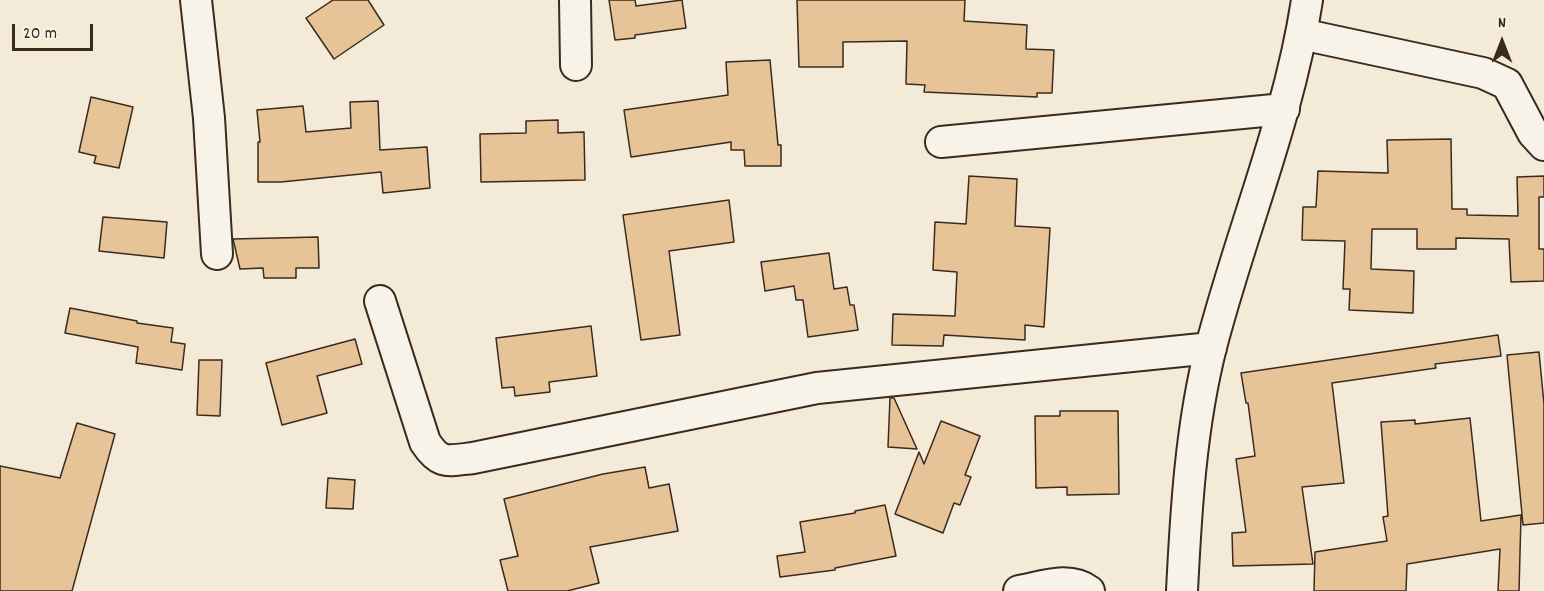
<!DOCTYPE html>
<html>
<head>
<meta charset="utf-8">
<style>
	body { margin:0 }
	#map { position:relative; width:1544px; height:591px; overflow:hidden; background:#f4ead8; font-family:Dekko,sans-serif }
	canvas { display:block }
	.north { position:absolute; left:1472px; top:12px; width:60px; height:60px; -webkit-text-stroke:4px #f7f3e8; paint-order:stroke; rotate:0deg; font-size:16px; font-weight:700; line-height:24px; text-align:center; color:#3b2a1e }
	.north::after { content:''; display:block; margin:auto; width:21px; height:27px; background:#3b2a1e; clip-path:polygon(50% 0,100% 100%,50% 72%,0 100%) }
	.scale { position:absolute; left:12px; top:24px; width:81px; height:27px; box-sizing:border-box; border:3px solid #3b2a1e; border-top:0; padding-left:8px; font-size:18px; line-height:21px; white-space:nowrap; color:#3b2a1e; -webkit-text-stroke:4px #f7f3e8; paint-order:stroke }
</style>
</head>
<body>
<div id="map">
<canvas width="1544" height="591"></canvas>
<div class="north">N</div>
<div class="scale">20 m</div>
</div>
<script>
const ctx = document.querySelector('canvas').getContext('2d');
ctx.lineJoin = 'round';
function fill(path, color) { ctx.fillStyle = color; ctx.fill(path, 'evenodd'); }
function strokePath(path, color, width, dash) { ctx.strokeStyle = color; ctx.lineWidth = width; ctx.lineCap = dash ? 'butt' : 'round'; ctx.setLineDash(dash || []); ctx.stroke(path); }
const building = new Path2D(`
	M 333,0 L 368,0 L 384,25 L 334,59 L 306,18 Z
	M 609,0 L 635,0 L 636,6 L 682,0 L 686,28 L 635,35 L 635,38 L 615,40 Z
	M 797,0 L 965,0 L 964,21 L 1027,25 L 1026,49 L 1054,50 L 1052,93 L 1037,93 L 1037,97 L 924,92 L 925,85 L 906,84 L 907,41 L 843,42 L 843,67 L 799,67 Z
	M 770,60 L 778,145 L 781,145 L 781,166 L 745,166 L 744,150 L 731,150 L 731,142 L 631,157 L 624,110 L 728,95 L 726,62 Z
	M 91,97 L 133,107 L 119,168 L 94,163 L 96,156 L 79,152 Z
	M 378,101 L 380,150 L 427,147 L 430,188 L 383,193 L 381,172 L 281,182 L 258,182 L 258,142 L 260,142 L 257,110 L 303,106 L 306,132 L 351,128 L 350,102 Z
	M 558,120 L 558,133 L 584,132 L 585,180 L 481,182 L 480,134 L 526,133 L 526,121 Z
	M 1451,139 L 1452,209 L 1467,209 L 1467,215 L 1518,216 L 1517,177 L 1544,176 L 1544,197 L 1539,197 L 1539,249 L 1544,249 L 1544,281 L 1511,282 L 1509,239 L 1456,238 L 1456,249 L 1417,249 L 1417,229 L 1372,229 L 1371,269 L 1414,271 L 1413,313 L 1349,310 L 1350,289 L 1343,289 L 1345,241 L 1302,240 L 1303,207 L 1316,207 L 1318,171 L 1388,173 L 1387,140 Z
	M 969,176 L 1017,179 L 1015,226 L 1050,228 L 1044,327 L 1025,325 L 1025,340 L 944,335 L 943,346 L 892,345 L 893,314 L 955,316 L 957,272 L 933,270 L 935,222 L 966,224 Z
	M 729,200 L 734,242 L 669,251 L 680,335 L 641,340 L 623,215 Z
	M 103,217 L 167,222 L 164,258 L 99,251 Z
	M 318,237 L 319,268 L 296,268 L 296,278 L 264,278 L 263,268 L 240,269 L 233,239 Z
	M 829,253 L 834,289 L 847,287 L 850,305 L 854,305 L 858,330 L 808,337 L 803,300 L 796,300 L 794,286 L 765,291 L 761,262 Z
	M 70,308 L 137,321 L 137,323 L 173,328 L 171,342 L 185,344 L 182,370 L 136,363 L 138,347 L 65,333 Z
	M 591,326 L 597,376 L 549,382 L 550,392 L 515,396 L 514,387 L 502,388 L 496,338 Z
	M 1498,335 L 1501,356 L 1435,364 L 1436,368 L 1332,383 L 1344,483 L 1302,487 L 1313,564 L 1233,566 L 1232,533 L 1246,532 L 1236,459 L 1255,456 L 1248,403 L 1246,403 L 1241,373 Z
	M 355,339 L 362,364 L 317,376 L 327,413 L 282,425 L 266,363 Z
	M 1539,352 L 1544,404 L 1544,523 L 1523,525 L 1507,355 Z
	M 199,360 L 222,360 L 220,416 L 197,415 Z
	M 890,398 L 894,398 L 917,449 L 888,447 Z
	M 1060,411 L 1118,411 L 1119,494 L 1067,495 L 1067,487 L 1036,488 L 1035,416 L 1060,416 Z
	M 1470,418 L 1481,521 L 1521,515 L 1519,591 L 1498,591 L 1500,549 L 1407,564 L 1406,591 L 1314,591 L 1315,552 L 1387,541 L 1383,517 L 1388,516 L 1381,422 L 1415,420 L 1415,424 Z
	M 941,421 L 980,436 L 965,475 L 971,477 L 960,505 L 954,503 L 943,533 L 895,514 L 919,452 L 924,464 Z
	M 77,423 L 115,434 L 72,591 L 0,591 L 0,466 L 60,478 Z
	M 645,467 L 649,488 L 669,484 L 678,531 L 590,547 L 599,583 L 567,591 L 508,591 L 500,560 L 518,556 L 504,499 L 603,474 Z
	M 328,478 L 355,480 L 353,509 L 326,508 Z
	M 885,505 L 896,556 L 835,568 L 835,570 L 780,577 L 777,556 L 805,552 L 800,522 L 855,513 L 855,511 Z`);
fill(building, '#e6c498');
strokePath(building, '#3b2a1e', 1.5);
const street = new Path2D(`
	M 196,0 L 209,118 L 217,254
	M 575,0 L 576,65
	M 1301,34 L 1483,73 L 1507,84 L 1533,133 L 1544,145
	M 941,142 L 1284,109
	M 380,301 L 425,442 C 440,465 447,461 473,458 L 817,388 L 1211,348
	M 1019,591 C 1042,587 1069,576 1089,591
	M 1182,591 C 1186,510 1191,425 1211,347 C 1241,231 1289,119 1307,0`);
strokePath(street, '#3b2a1e', 34);
strokePath(street, '#f7f3e8', 30);
</script>
</body>
</html>
